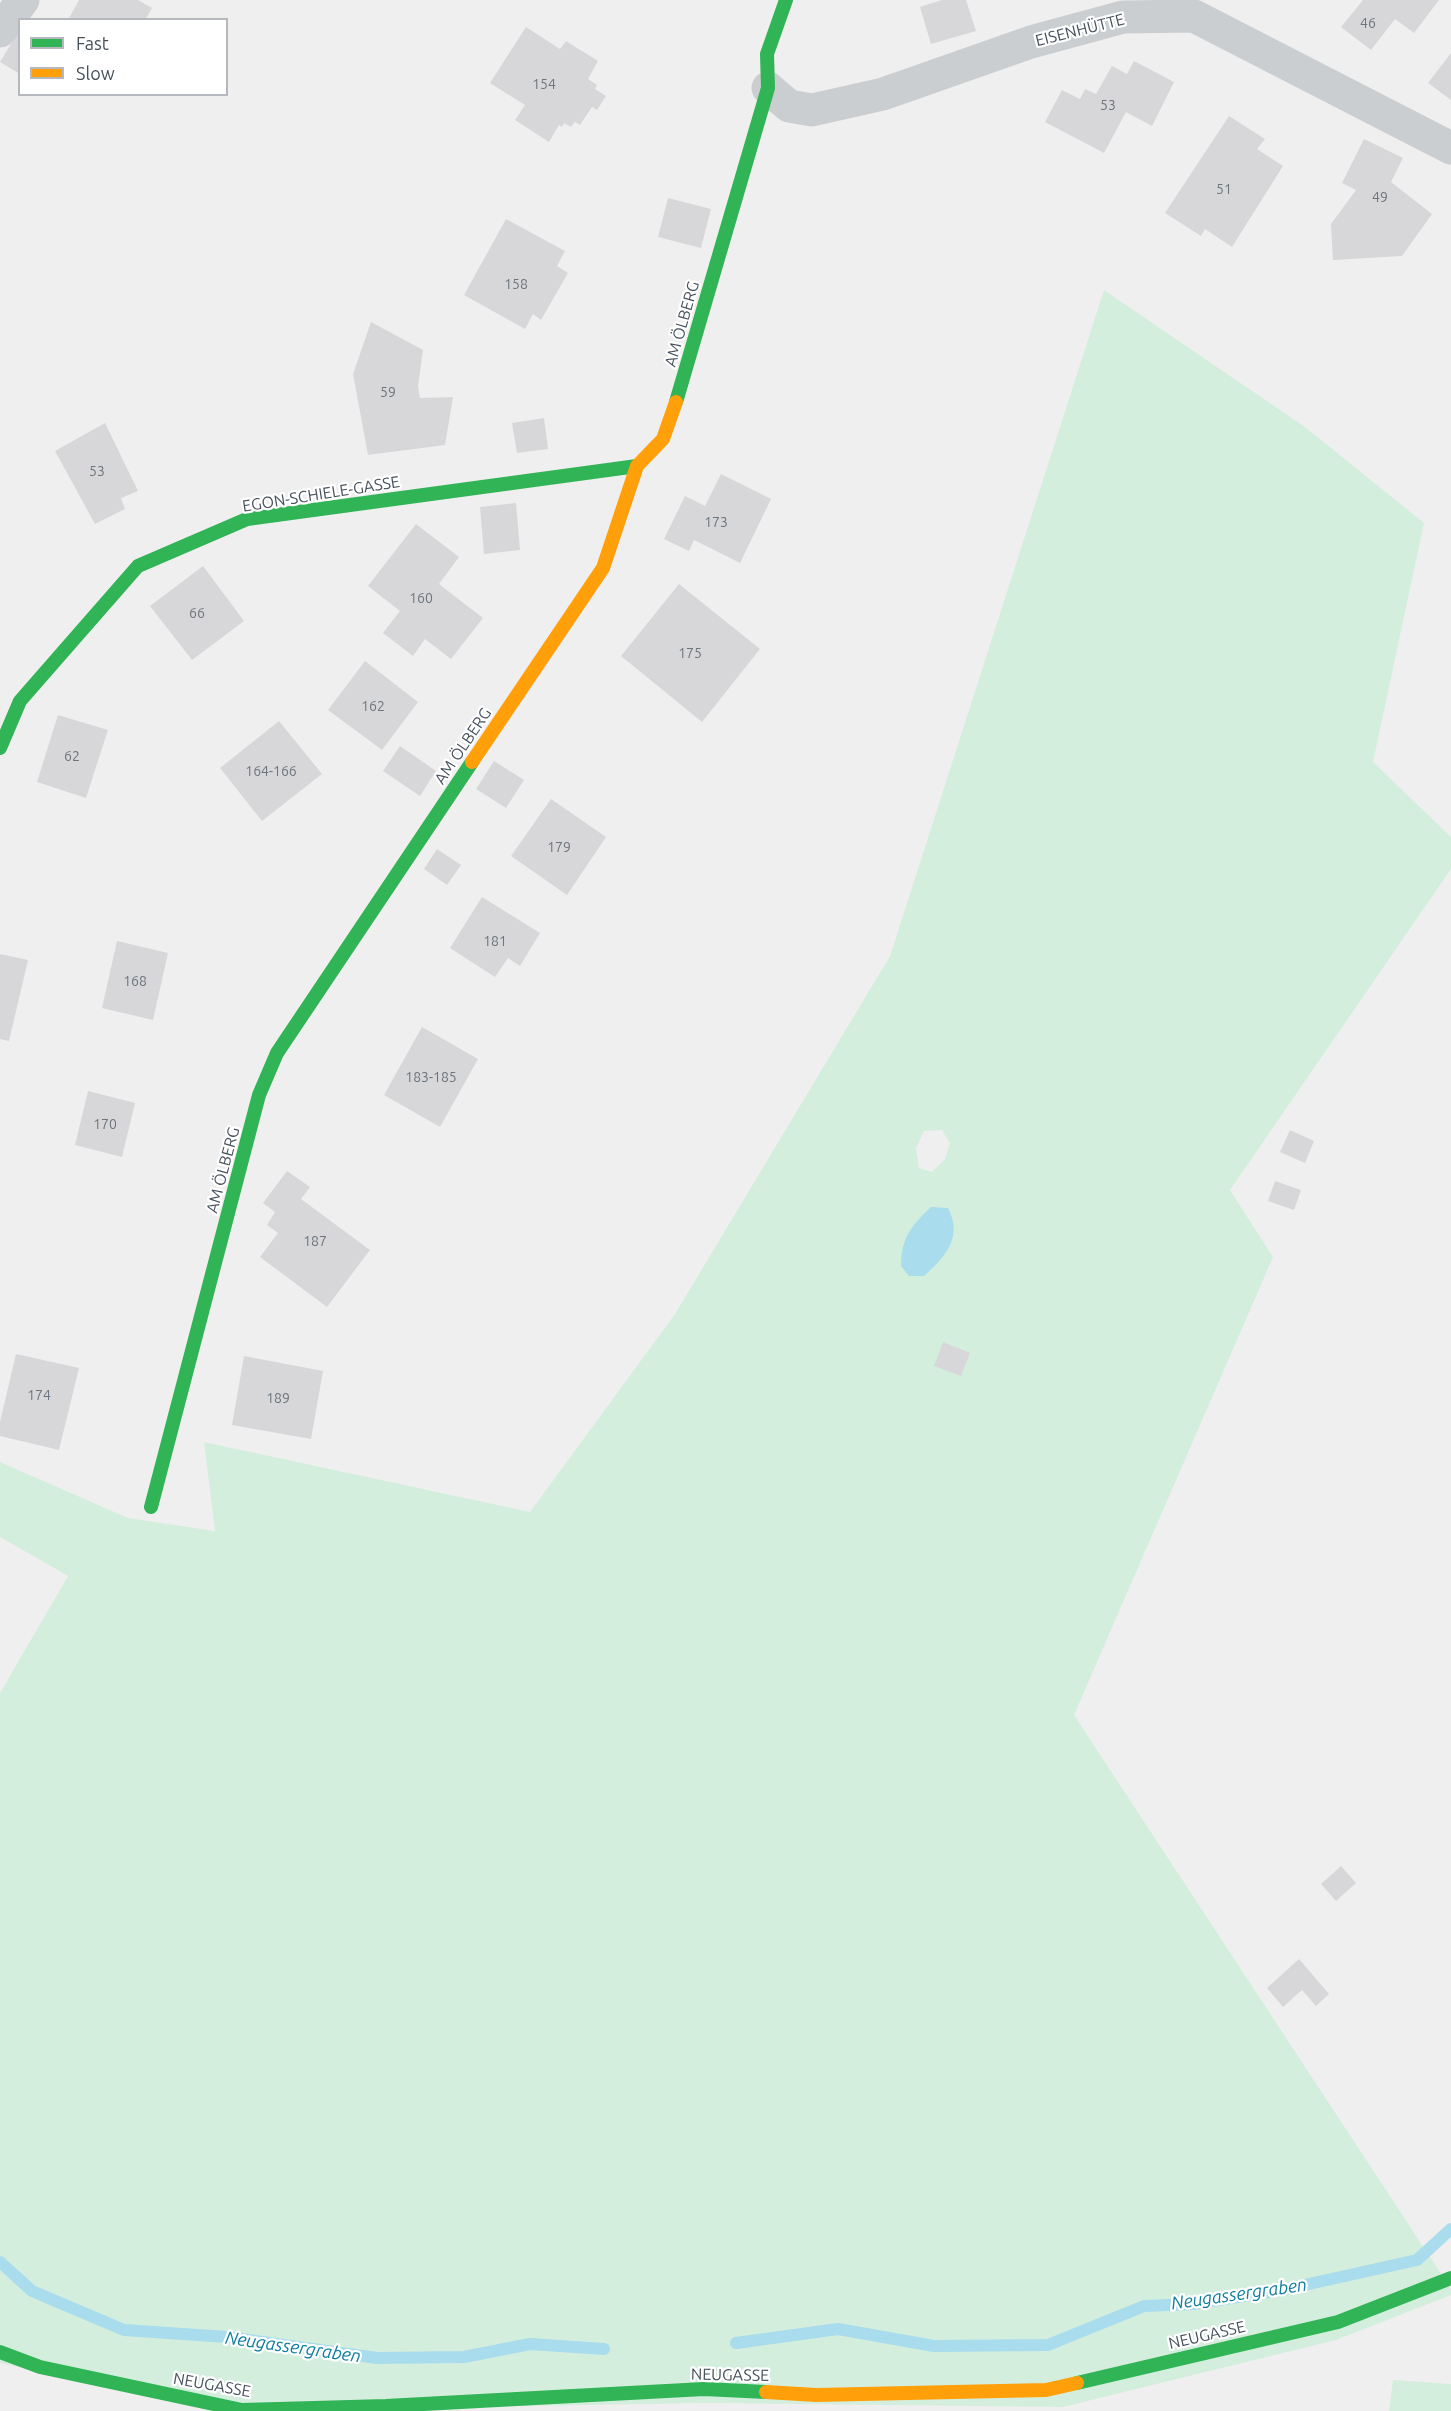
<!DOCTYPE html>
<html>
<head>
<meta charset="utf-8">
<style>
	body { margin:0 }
	#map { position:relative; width:1451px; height:2411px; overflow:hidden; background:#f0efef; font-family:Ubuntu,sans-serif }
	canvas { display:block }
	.legend { position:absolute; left:18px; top:18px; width:210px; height:78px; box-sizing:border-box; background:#fff; border:2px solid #b5b9be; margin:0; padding:8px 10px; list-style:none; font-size:18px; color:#47515c }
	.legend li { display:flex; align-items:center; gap:12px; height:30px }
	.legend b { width:30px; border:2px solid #b5b9be }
</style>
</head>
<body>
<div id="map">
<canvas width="1451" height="2411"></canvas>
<ul class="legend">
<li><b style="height:8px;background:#30b455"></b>Fast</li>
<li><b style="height:8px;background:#ff9f0a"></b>Slow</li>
</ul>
</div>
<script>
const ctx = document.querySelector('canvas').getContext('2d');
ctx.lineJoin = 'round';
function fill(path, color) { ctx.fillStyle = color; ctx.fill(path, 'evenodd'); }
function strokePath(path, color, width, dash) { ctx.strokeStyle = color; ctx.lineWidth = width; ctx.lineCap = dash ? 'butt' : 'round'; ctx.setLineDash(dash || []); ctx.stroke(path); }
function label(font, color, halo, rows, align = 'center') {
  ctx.font = font + ' Ubuntu,sans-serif'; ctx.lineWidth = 4.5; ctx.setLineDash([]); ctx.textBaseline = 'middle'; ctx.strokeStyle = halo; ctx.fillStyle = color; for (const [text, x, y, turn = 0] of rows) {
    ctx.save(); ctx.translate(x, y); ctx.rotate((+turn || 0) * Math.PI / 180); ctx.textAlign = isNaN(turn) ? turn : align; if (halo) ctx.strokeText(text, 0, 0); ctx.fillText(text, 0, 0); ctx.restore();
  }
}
fill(new Path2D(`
	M 1104,290 L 1305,427 L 1424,523 L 1373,762 L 1451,837 L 1451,869 L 1230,1190 L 1273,1257 L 1074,1715 L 1451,2289 L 1451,2295 L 1336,2340 L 1063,2407 L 708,2403 L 221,2411 L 0,2363 L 0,1693 L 68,1576 L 0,1537 L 0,1462 L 128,1518 L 215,1531 L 204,1442 L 530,1512 L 675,1314 L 890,956 ZM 942,1130 L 950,1143 L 945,1159 L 932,1172 L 919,1168 L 916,1148 L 924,1131 Z
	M 1393,2380 L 1451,2384 L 1451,2411 L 1389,2411 Z`), '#d4eede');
fill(new Path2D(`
	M 931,1207 L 948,1208 C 963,1237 946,1256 924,1276 L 909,1276 L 901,1266 C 901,1238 911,1226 931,1207 Z`), '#a9dcec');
strokePath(new Path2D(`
	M 0,2262 L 32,2291 L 124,2330 L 227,2337 L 377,2358 L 464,2357 L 530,2344 L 604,2349
	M 736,2343 L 838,2329 L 934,2346 L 1048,2345 L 1144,2306 L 1193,2304 L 1282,2290 L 1417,2260 L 1451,2229`), '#a9dcec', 12);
fill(new Path2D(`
	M 79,0 L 138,0 L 152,8 L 145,20 L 68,20 Z
	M 942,0 L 966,0 L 976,31 L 931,44 L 920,7 Z
	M 1363,0 L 1439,0 L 1414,33 L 1395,19 L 1371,50 L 1341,27 Z
	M 526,27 L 560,49 L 566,41 L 598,61 L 588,79 L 597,85 L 595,89 L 606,96 L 597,110 L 592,107 L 580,125 L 575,122 L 571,127 L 564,123 L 562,127 L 559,125 L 549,142 L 515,120 L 525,105 L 490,83 Z
	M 20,29 L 20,74 L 0,62 Z
	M 1451,53 L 1451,100 L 1428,83 Z
	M 1134,61 L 1174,82 L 1152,126 L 1126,112 L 1104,153 L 1045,122 L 1062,90 L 1080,99 L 1085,89 L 1096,94 L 1112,66 L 1127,74 Z
	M 1229,116 L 1265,139 L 1257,149 L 1283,166 L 1232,247 L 1205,229 L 1201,236 L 1165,213 Z
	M 1364,139 L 1403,158 L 1391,182 L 1432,214 L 1402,256 L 1333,260 L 1331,224 L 1356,190 L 1342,183 Z
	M 668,198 L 711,209 L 701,248 L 658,237 Z
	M 506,219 L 565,251 L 557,266 L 568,273 L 541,320 L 533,314 L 525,329 L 464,295 Z
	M 371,322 L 423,350 L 418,386 L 420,398 L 453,397 L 445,445 L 368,455 L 353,374 Z
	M 544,418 L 548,449 L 517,453 L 512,423 Z
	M 105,423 L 138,491 L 121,498 L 125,509 L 95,524 L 55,451 Z
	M 721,474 L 771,499 L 740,563 L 694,540 L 689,551 L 664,539 L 685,496 L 705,506 Z
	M 516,503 L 520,550 L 484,554 L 480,507 Z
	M 416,524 L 459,557 L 439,584 L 483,618 L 451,659 L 425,639 L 413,656 L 383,633 L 400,611 L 368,586 Z
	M 203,566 L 244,621 L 192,660 L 150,606 Z
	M 679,584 L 760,649 L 702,722 L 621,656 Z
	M 365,661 L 418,702 L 382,750 L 328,710 Z
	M 58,715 L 108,730 L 86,798 L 37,782 Z
	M 279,721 L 322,774 L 262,821 L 220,768 Z
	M 400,746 L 436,771 L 420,796 L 383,771 Z
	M 494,761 L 524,780 L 506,808 L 476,789 Z
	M 551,799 L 606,837 L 567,895 L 511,856 Z
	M 437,849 L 461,865 L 447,885 L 424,869 Z
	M 482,897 L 540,933 L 520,966 L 508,958 L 495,977 L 450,948 Z
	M 117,941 L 168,953 L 153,1020 L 102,1008 Z
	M 0,954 L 28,960 L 9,1041 L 0,1039 Z
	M 422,1027 L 478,1059 L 440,1127 L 384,1095 Z
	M 88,1091 L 135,1103 L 122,1157 L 75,1145 Z
	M 1290,1130 L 1314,1141 L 1305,1163 L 1280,1152 Z
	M 287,1171 L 310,1187 L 301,1199 L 370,1250 L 327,1307 L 260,1257 L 278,1233 L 267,1225 L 275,1212 L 263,1203 Z
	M 1275,1181 L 1301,1190 L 1294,1210 L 1268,1201 Z
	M 943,1342 L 970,1353 L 961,1376 L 934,1366 Z
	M 16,1354 L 79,1368 L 59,1450 L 0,1436 L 0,1422 Z
	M 244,1356 L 323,1371 L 311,1439 L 232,1425 Z
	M 1341,1866 L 1356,1883 L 1336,1901 L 1321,1884 Z
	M 1299,1959 L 1329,1994 L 1316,2006 L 1302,1990 L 1283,2007 L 1267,1988 Z`), '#d7d7d9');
strokePath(new Path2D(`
	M 0,31 L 23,0
	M 768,88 L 789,106 L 812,110 L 883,94 L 1031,42 L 1123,17 L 1194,16 L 1451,148`), '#cbced0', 33);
strokePath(new Path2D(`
	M 676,402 L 768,88 L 767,54 L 786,0
	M 0,748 L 20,701 L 138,566 L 247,519 L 637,466
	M 151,1507 L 259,1095 L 277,1053 L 472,762
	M 0,2352 L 40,2367 L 242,2410 L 386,2406 L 704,2389 L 766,2392
	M 1077,2383 L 1338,2322 L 1451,2278`), '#30b455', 14);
strokePath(new Path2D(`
	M 472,762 L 603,568 L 637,466 L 663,439 L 676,402
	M 766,2392 L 816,2395 L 1046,2390 L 1077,2383`), '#ff9f0a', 14);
label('14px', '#6c747c', null, [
	["46",1368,23],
	["154",544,84],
	["53",1108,105],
	["51",1224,189],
	["49",1380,197],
	["158",516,284],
	["59",388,392],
	["53",97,471],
	["173",716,522],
	["160",421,598],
	["66",197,613],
	["175",690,653],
	["162",373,706],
	["62",72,756],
	["164-166",271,771],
	["179",559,847],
	["181",495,941],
	["168",135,981],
	["183-185",431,1077],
	["170",105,1124],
	["187",315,1241],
	["174",39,1395],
	["189",278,1398]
]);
label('16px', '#47515c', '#fff', [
	["EISENHÜTTE",1080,30,-14],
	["AM ÖLBERG",682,324,-74],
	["EGON-SCHIELE-GASSE",321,494,-9],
	["AM ÖLBERG",463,746,-56],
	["AM ÖLBERG",223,1170,-75],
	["NEUGASSE",1207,2335,-13],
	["NEUGASSE",730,2375,1],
	["NEUGASSE",212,2385,10]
]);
label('italic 18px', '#0e7da0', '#fff', [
	["Neugassergraben",1239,2294,-8],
	["Neugassergraben",293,2347,8]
]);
</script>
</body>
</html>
